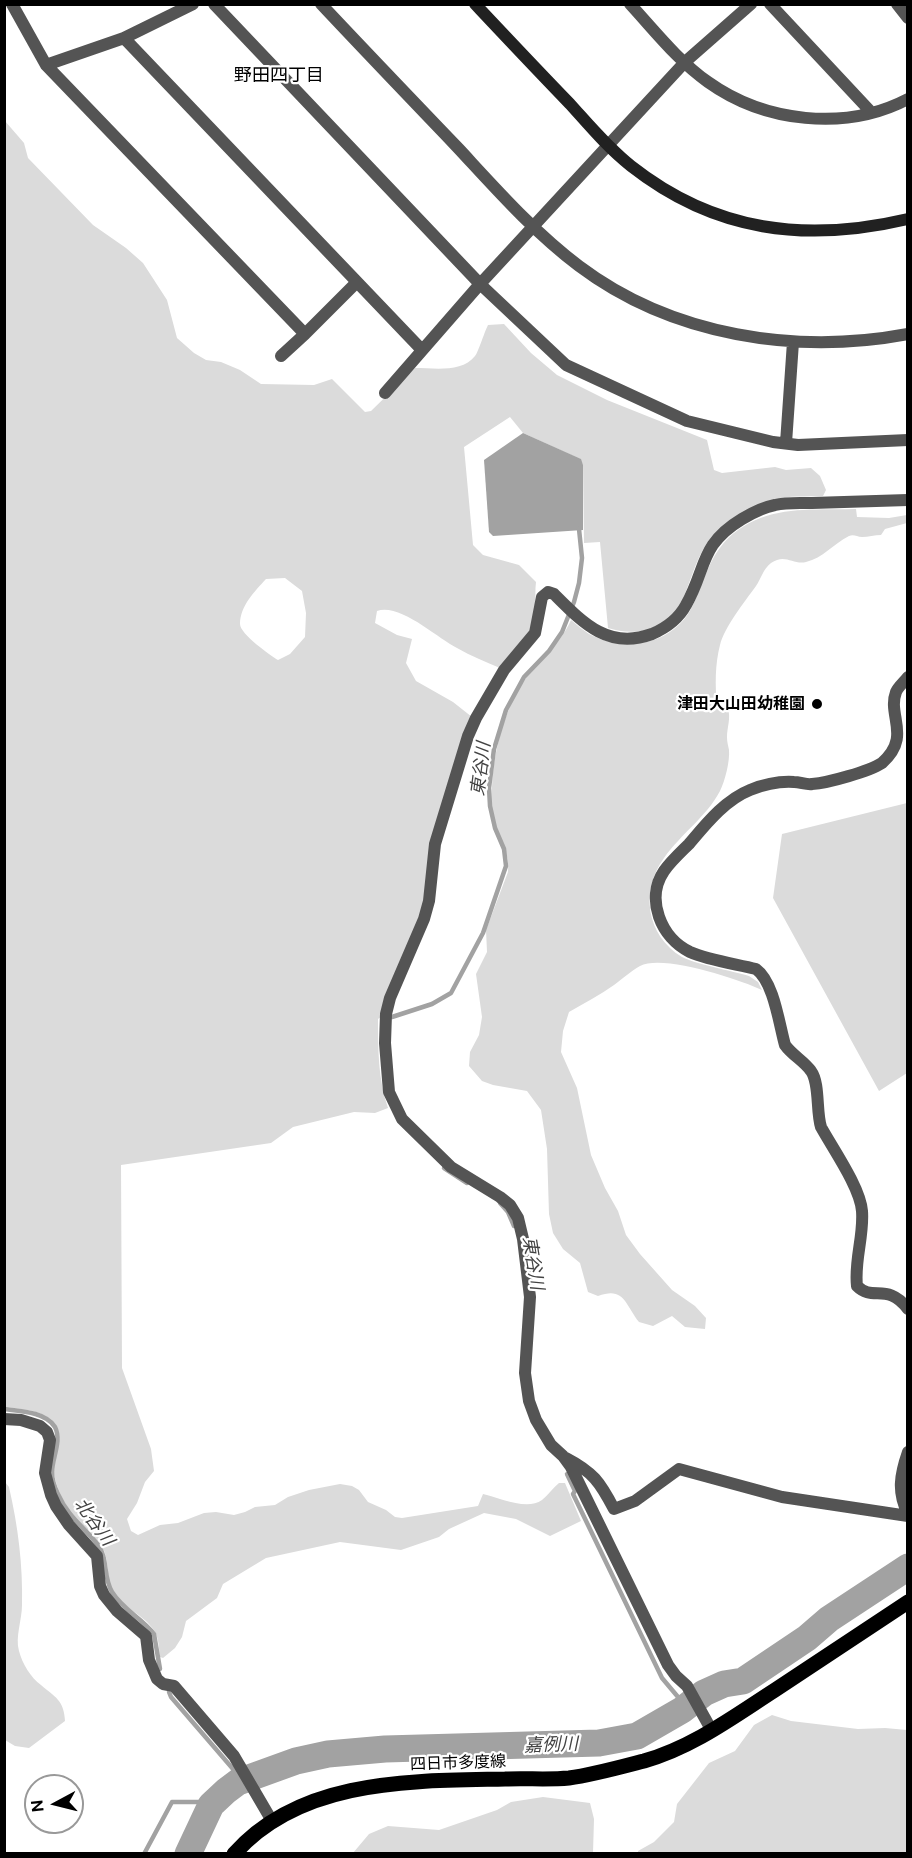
<!DOCTYPE html>
<html>
<head>
<meta charset="utf-8">
<style>
	body { margin:0 }
	#map { position:relative; width:912px; height:1858px; overflow:hidden; background:#fff; font-family:"Public Sans",sans-serif }
	canvas { display:block }
	.frame { position:absolute; inset:0; border:6px solid #000; pointer-events:none }
	.north { position:absolute; left:24px; top:1774px; width:60px; height:60px; box-sizing:border-box; background:#fff; border:2px solid #999; border-radius:50%; rotate:263deg; font-size:16px; font-weight:700; line-height:24px; text-align:center; color:#000 }
	.north::after { content:''; display:block; margin:auto; width:21px; height:27px; background:#000; clip-path:polygon(50% 0,100% 100%,50% 72%,0 100%) }
</style>
</head>
<body>
<div id="map">
<canvas width="912" height="1858"></canvas>
<div class="frame"></div>
<div class="north">N</div>
</div>
<script>
const ctx = document.querySelector('canvas').getContext('2d');
ctx.lineJoin = 'round';
function fill(path, color) { ctx.fillStyle = color; ctx.fill(path, 'evenodd'); }
function strokePath(path, color, width, dash) { ctx.strokeStyle = color; ctx.lineWidth = width; ctx.lineCap = dash ? 'butt' : 'round'; ctx.setLineDash(dash || []); ctx.stroke(path); }
function label(font, color, halo, rows, align = 'center') {
  ctx.font = font + ' "Public Sans","Noto Sans JP",sans-serif'; ctx.lineWidth = 4.5; ctx.setLineDash([]); ctx.textBaseline = 'middle'; ctx.strokeStyle = halo; ctx.fillStyle = color; for (const [text, x, y, turn = 0] of rows) {
    ctx.save(); ctx.translate(x, y); ctx.rotate((+turn || 0) * Math.PI / 180); ctx.textAlign = isNaN(turn) ? turn : align; if (halo) ctx.strokeText(text, 0, 0); ctx.fillText(text, 0, 0); ctx.restore();
  }
}
fill(new Path2D(`
	M 5,121 L 24,143 L 28,158 L 93,225 L 126,248 L 143,263 L 167,300 L 177,338 L 194,353 L 206,360 L 221,362 L 240,370 L 261,384 L 314,385 L 332,379 L 365,412 L 371,411 L 415,368 C 434,368 462,373 475,356 C 478,353 484,333 488,325 L 504,324 L 531,353 L 557,375 L 607,400 L 707,440 L 714,470 L 722,473 L 775,467 L 786,470 L 811,468 L 820,476 L 826,490 L 823,496 C 808,497 788,495 773,500 C 762,503 734,518 724,525 C 696,545 694,580 678,608 C 664,632 632,636 608,628 L 600,542 L 584,543 L 583,465 L 580,459 L 523,433 L 510,417 L 464,447 L 473,545 L 483,555 L 519,565 L 536,582 C 534,597 538,617 532,631 C 526,643 509,658 500,668 C 486,662 471,656 457,648 C 437,638 400,603 377,611 L 375,623 L 397,635 L 412,639 L 406,663 L 416,681 L 453,702 L 472,717 L 425,903 L 382,1016 L 378,1019 C 378,1048 378,1080 388,1108 L 375,1113 L 354,1112 L 293,1127 L 271,1143 L 121,1165 L 122,1368 L 151,1449 L 154,1471 L 145,1482 L 137,1503 L 127,1519 L 131,1531 L 138,1535 L 160,1525 L 178,1523 L 204,1513 L 216,1512 L 234,1515 L 245,1512 L 255,1507 L 275,1505 L 288,1497 L 309,1490 L 340,1484 L 352,1486 L 359,1490 L 368,1502 L 386,1510 L 395,1517 L 402,1518 L 478,1506 L 483,1494 C 500,1498 527,1511 542,1500 C 548,1495 553,1488 559,1483 L 565,1483 L 581,1521 L 550,1536 L 516,1519 L 484,1513 L 449,1529 L 439,1537 L 401,1550 L 340,1542 L 266,1558 L 223,1584 L 217,1598 L 186,1621 L 182,1637 L 175,1648 L 163,1658 L 160,1657 C 159,1650 159,1641 156,1634 C 149,1618 125,1609 114,1593 C 105,1578 110,1561 103,1549 C 97,1539 86,1531 78,1522 C 71,1514 65,1504 61,1495 C 58,1489 55,1480 54,1473 C 53,1457 65,1440 55,1424 C 46,1410 20,1409 5,1407 ZM 285,578 L 302,591 L 306,613 L 305,637 L 290,654 L 278,660 C 270,655 240,634 240,624 C 240,606 255,591 266,579 Z
	M 856,509 L 857,517 L 889,518 L 907,515 L 907,523 L 885,529 L 881,535 C 875,535 868,537 862,537 C 857,537 854,534 849,536 C 833,544 823,558 806,562 C 793,565 785,553 771,563 C 763,569 761,579 756,586 C 745,601 724,628 720,645 C 715,664 715,686 717,705 L 728,709 C 731,718 727,728 727,737 C 727,742 728,745 729,750 C 730,761 725,781 720,791 C 707,816 681,834 664,858 C 640,891 646,935 682,957 C 695,964 733,971 749,976 L 758,982 L 762,990 C 738,979 663,954 640,966 C 631,971 622,979 614,985 C 600,995 584,1003 569,1012 L 563,1031 L 561,1052 L 577,1088 L 591,1155 L 605,1188 L 618,1211 L 626,1235 L 640,1254 L 672,1290 L 695,1306 L 706,1318 L 705,1329 L 685,1327 L 672,1316 L 653,1326 L 639,1322 C 625,1304 624,1286 598,1296 L 588,1292 L 580,1263 L 563,1249 L 553,1233 L 549,1214 L 547,1149 L 541,1110 L 527,1091 L 493,1085 L 482,1081 L 469,1066 L 470,1052 L 479,1035 L 482,1017 L 476,974 L 487,952 L 486,930 L 508,872 C 510,852 500,839 494,820 C 491,810 491,798 492,787 C 494,749 504,710 526,678 C 541,657 560,645 571,620 C 577,625 583,630 589,634 C 625,653 673,645 692,607 C 706,578 710,550 738,530 C 772,505 816,510 856,509 Z
	M 907,803 L 907,1073 L 879,1091 L 773,898 L 782,834 Z
	M 5,1482 L 9,1487 C 18,1526 23,1565 22,1605 C 22,1620 15,1637 19,1651 C 22,1663 31,1678 41,1685 C 55,1697 64,1700 65,1721 L 29,1748 L 15,1746 L 5,1740 Z
	M 772,1715 L 791,1721 L 858,1729 L 885,1728 L 907,1730 L 907,1853 L 638,1853 L 638,1851 L 654,1842 L 674,1822 L 677,1804 L 709,1763 L 735,1751 L 754,1725 Z
	M 543,1797 L 590,1803 L 594,1819 L 593,1853 L 353,1853 L 369,1834 L 388,1826 L 439,1830 L 497,1810 L 511,1802 Z`), '#dbdbdb');
fill(new Path2D(`
	M 523,433 L 581,459 L 583,465 L 583,530 L 493,536 L 489,532 L 484,460 Z`), '#a2a2a2');
strokePath(new Path2D(`
	M 392,1017 L 432,1004 L 451,993 L 483,933 L 506,866 L 504,849 L 495,828 L 490,806 L 489,788 L 494,749 L 506,710 L 524,677 L 549,651 L 562,632 L 574,602 L 579,583 L 582,558 L 579,529
	M 444,1168 L 467,1183
	M 500,1203 L 508,1212 L 514,1226
	M 4,1409 C 20,1411 46,1412 55,1427 C 62,1441 52,1458 52,1472 C 52,1479 55,1488 58,1494 C 68,1517 84,1527 98,1545 C 108,1558 103,1577 112,1592 C 123,1610 142,1618 154,1634 L 160,1669
	M 567,1474 L 575,1491 L 573,1494 L 662,1678 L 678,1697 L 682,1710
	M 169,1692 L 171,1697 L 233,1769 L 238,1782
	M 144,1854 L 172,1802 L 201,1802 L 211,1805`), '#a2a2a2', 4.5);
strokePath(new Path2D(`
	M 188,1854 L 211,1805 L 226,1791 L 238,1782 L 296,1761 L 328,1754 L 385,1749 L 599,1743 L 637,1736 L 682,1710 L 704,1693 L 724,1684 L 743,1681 L 807,1638 L 829,1619 L 908,1567`), '#a2a2a2', 27);
strokePath(new Path2D(`
	M 12,4 L 46,65 L 305,334 L 357,282
	M 214,4 L 480,284 L 566,365 L 687,421 L 773,442 L 798,445 L 908,440
	M 321,4 C 367,53 413,101 459,149 C 497,190 534,232 579,266 C 672,336 796,355 908,334
	M 630,4 C 654,30 678,61 708,82 C 764,122 845,132 908,99
	M 770,4 L 871,112
	M 897,4 L 908,18
	M 124,38 L 422,350
	M 46,65 L 124,38 L 193,4
	M 281,356 L 305,334
	M 385,393 L 480,284 L 685,62 L 751,4
	M 786,443 L 793,342
	M 908,677 C 904,682 898,687 896,692 C 887,716 912,736 882,763 C 870,771 828,783 812,784 C 807,785 800,782 794,782 C 779,781 765,784 750,790 C 725,800 706,824 689,844 C 681,852 671,861 664,871 C 645,899 661,938 690,952 C 708,960 736,964 756,969 C 774,982 779,1024 785,1045 C 792,1055 804,1061 811,1071 C 820,1083 816,1112 821,1127 C 833,1149 860,1187 862,1211 C 864,1236 854,1261 857,1286 C 873,1302 887,1282 908,1309
	M 4,1419 L 21,1420 L 40,1426 L 47,1432 L 50,1440 L 45,1473 L 51,1495 L 56,1506 L 69,1525 L 97,1556 L 100,1586 L 104,1595 L 117,1611 L 146,1636 L 149,1660 L 157,1679 L 163,1684 L 174,1686 L 234,1756 L 272,1821
	M 908,1452 C 900,1475 897,1492 908,1514
	M 566,1458 C 593,1472 600,1482 614,1509 L 635,1501 L 679,1469 L 782,1497 L 908,1516
	M 712,1731 L 687,1686 L 676,1676 L 668,1665 L 571,1467 L 563,1456 L 551,1445 L 536,1420 L 529,1401 L 525,1373 L 530,1297 L 523,1239 L 518,1218 L 510,1205 L 500,1197 L 451,1167 L 402,1119 L 389,1092 L 385,1043 L 386,1014 L 390,998 L 424,919 L 429,901 L 435,844 L 468,736 L 476,718 L 504,670 L 535,633 L 542,597 L 548,592 L 554,594 C 583,623 608,650 652,634 C 666,628 679,618 686,605 C 707,568 699,545 742,519 C 752,513 764,507 775,505 C 787,502 800,503 812,503 C 844,502 876,501 908,500`), '#545454', 12);
strokePath(new Path2D(`
	M 475,4 C 507,38 538,71 570,104 C 589,125 608,148 631,166 C 715,232 806,243 908,219`), '#212121', 12);
strokePath(new Path2D(`
	M 234,1854 C 301,1778 412,1781 505,1779 C 526,1778 548,1780 569,1778 C 592,1775 621,1767 644,1761 C 693,1747 733,1717 775,1690 C 819,1661 863,1632 908,1602`), '#000', 15);
for (const [x, y, r, color] of [
	[817,704,6,"#000"]
]) { const dot = new Path2D(); dot.arc(x, y, r, 0, 2 * Math.PI); ctx.fillStyle = color; ctx.fill(dot); strokePath(dot, '#fff', 2); }
label('bold 16px', '#000', '#fff', [
	["津田大山田幼稚園",805,704]
], 'right');
label('16px', '#000', '#fff', [
	["四日市多度線",458,1763,-2]
]);
label('18px', '#000', '#fff', [
	["野田四丁目",279,75]
]);
label('italic 18px', '#434343', '#fff', [
	["東谷川",481,769,-83],
	["東谷川",533,1263,81],
	["北谷川",94,1522,54],
	["嘉例川",551,1745,-2]
]);
</script>
</body>
</html>
